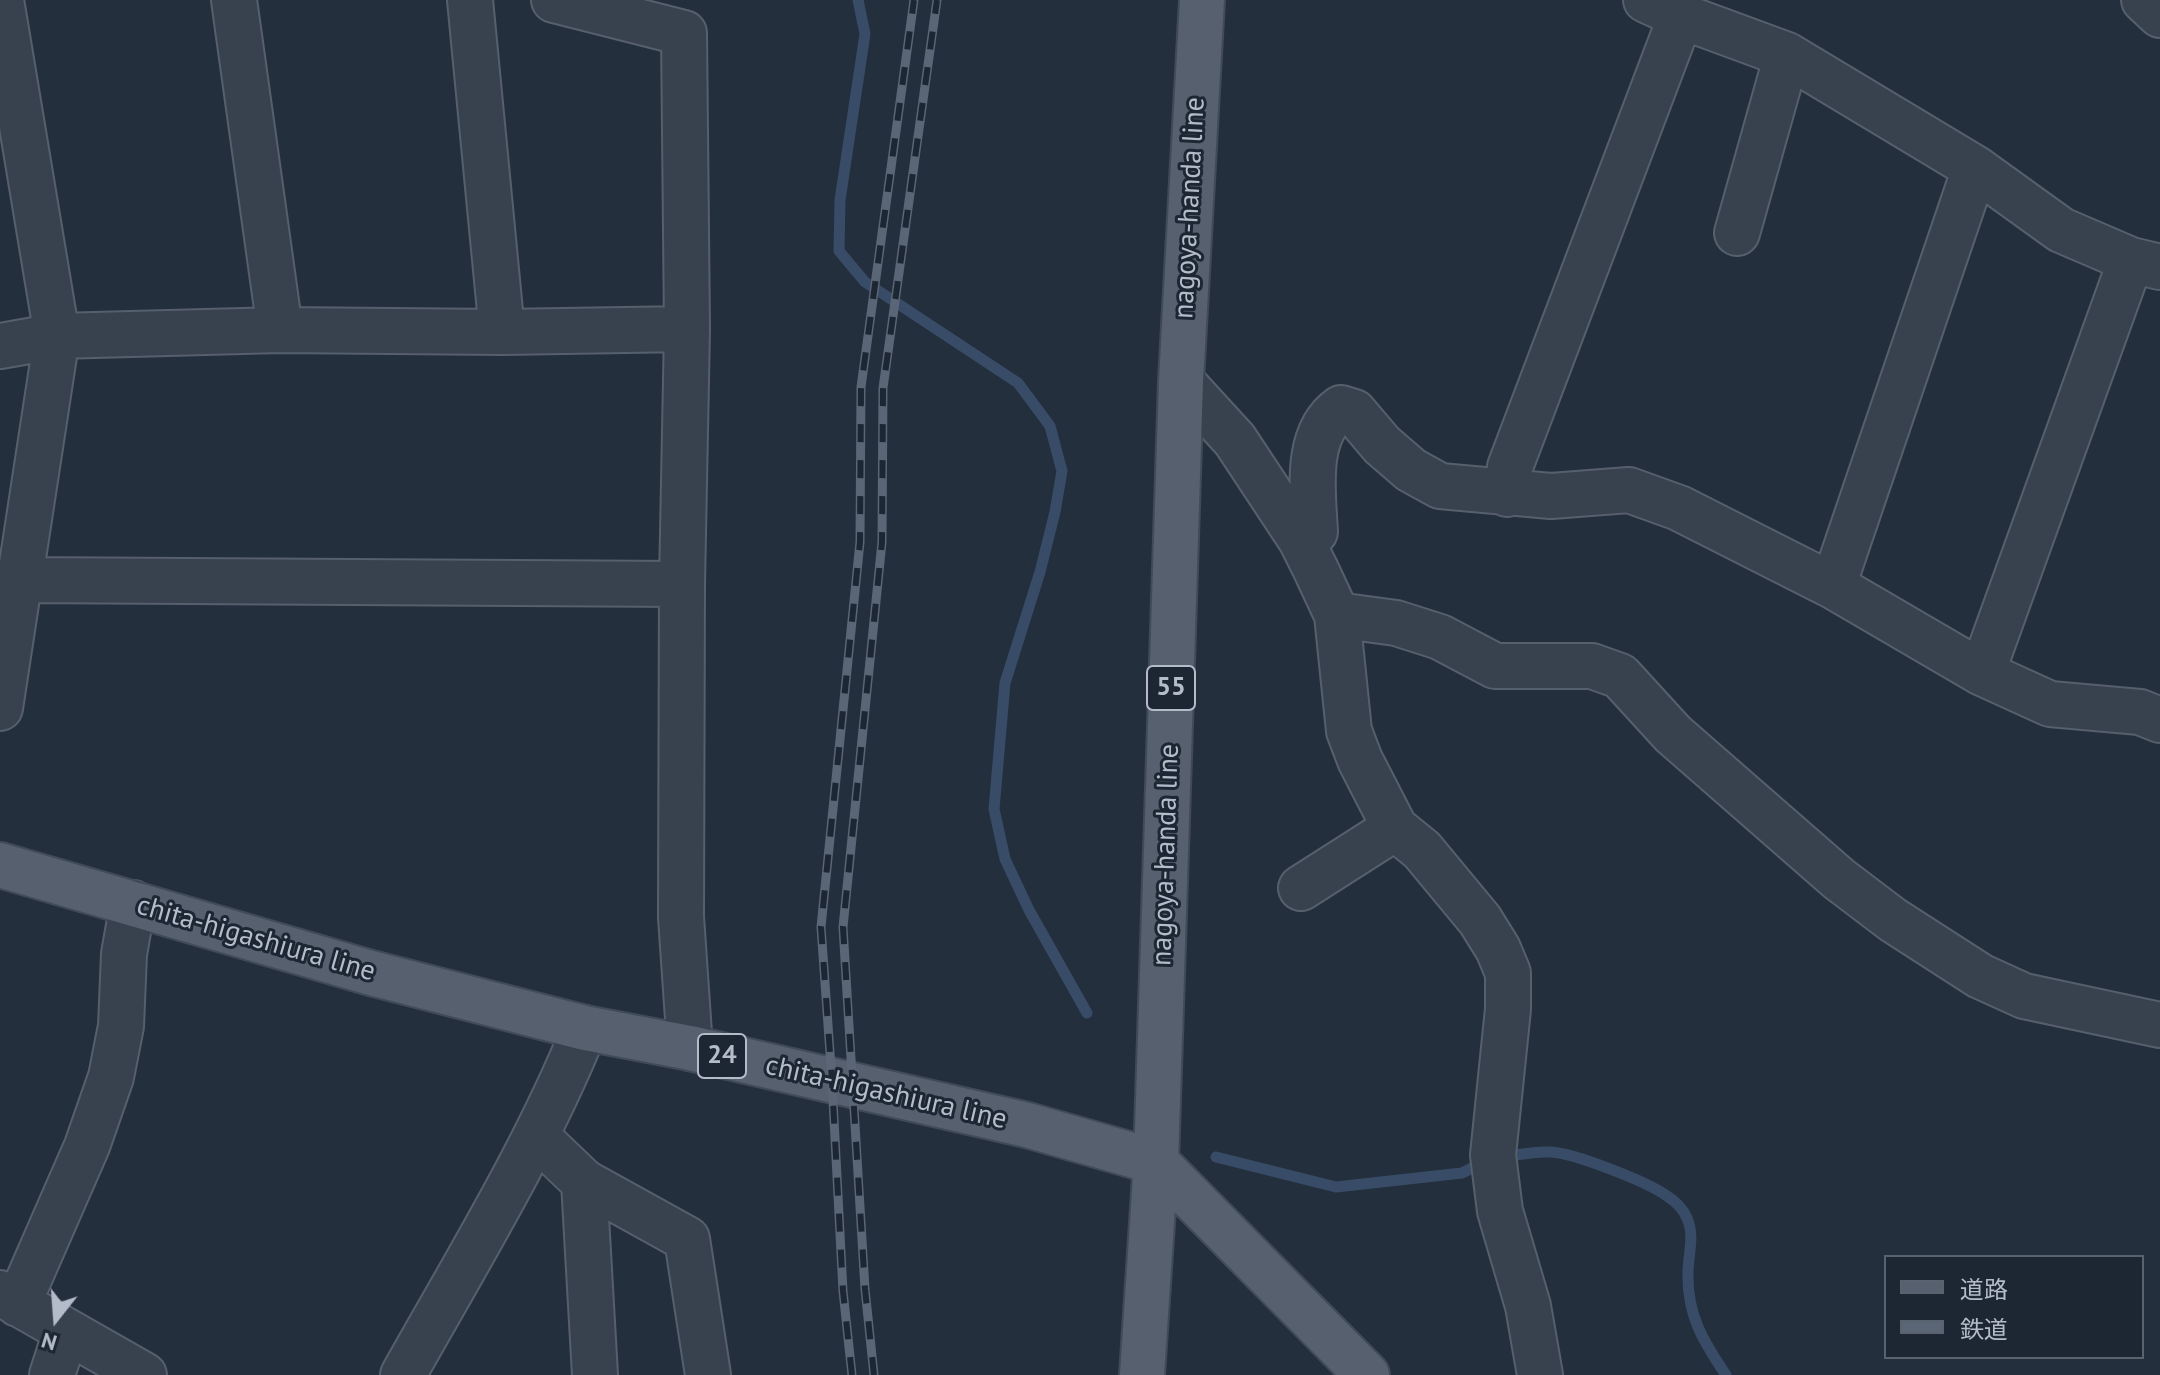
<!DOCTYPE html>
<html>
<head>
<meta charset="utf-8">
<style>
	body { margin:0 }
	#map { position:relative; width:2160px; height:1375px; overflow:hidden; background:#242f3e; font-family:"PT Sans","Noto Sans JP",sans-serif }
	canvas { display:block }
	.legend { position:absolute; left:1884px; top:1255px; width:260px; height:104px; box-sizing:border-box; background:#1d2633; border:2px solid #59626f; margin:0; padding:10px 14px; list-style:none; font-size:24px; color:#b4bcc9 }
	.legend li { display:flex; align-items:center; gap:16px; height:40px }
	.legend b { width:40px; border:2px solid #59626f }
	.north { position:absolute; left:16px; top:1279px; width:80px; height:80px; -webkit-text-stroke:6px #1d2633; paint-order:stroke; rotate:197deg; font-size:22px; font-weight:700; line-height:32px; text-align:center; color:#b4bcc9 }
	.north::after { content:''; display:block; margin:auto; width:28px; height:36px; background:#b4bcc9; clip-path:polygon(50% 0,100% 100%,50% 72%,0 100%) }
</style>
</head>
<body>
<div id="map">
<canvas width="2160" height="1375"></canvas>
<ul class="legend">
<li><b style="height:10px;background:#56606e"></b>道路</li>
<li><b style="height:10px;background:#5a6575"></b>鉄道</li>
</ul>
<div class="north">N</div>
</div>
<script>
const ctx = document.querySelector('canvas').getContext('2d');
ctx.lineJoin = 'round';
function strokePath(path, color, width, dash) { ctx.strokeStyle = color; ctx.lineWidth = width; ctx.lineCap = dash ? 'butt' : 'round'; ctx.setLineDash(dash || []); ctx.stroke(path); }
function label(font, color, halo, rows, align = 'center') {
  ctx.font = font + ' "PT Sans",sans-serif'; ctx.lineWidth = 6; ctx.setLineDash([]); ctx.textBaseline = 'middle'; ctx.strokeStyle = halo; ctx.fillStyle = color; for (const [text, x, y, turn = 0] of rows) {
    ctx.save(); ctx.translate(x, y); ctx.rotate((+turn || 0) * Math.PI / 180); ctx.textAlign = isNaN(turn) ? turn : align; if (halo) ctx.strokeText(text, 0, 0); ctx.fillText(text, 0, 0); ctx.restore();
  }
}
strokePath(new Path2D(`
	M 858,0 L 865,34 L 840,200 L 839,251 L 865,282 L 1018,383 L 1050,426 L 1062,471 L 1055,512 L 1040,572 L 1005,683 L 994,809 L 1005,859 L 1029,910 L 1087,1013
	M 1216,1157 L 1336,1187 L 1462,1173 L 1486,1161
	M 1502,1157 C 1518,1155 1535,1151 1551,1152 C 1574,1153 1648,1182 1667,1196 C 1675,1201 1683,1209 1687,1218 C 1695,1236 1688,1255 1688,1273 C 1687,1315 1703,1341 1726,1375`), '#394c67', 11);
const minor = new Path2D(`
	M 234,0 L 280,330
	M 470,0 L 502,332
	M 554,0 L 684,33 L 687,329 L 682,584 L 681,917 L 690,1048
	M 1646,0 L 1681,16 L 1787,55 L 1975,168 L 2061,230 L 2131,260 L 2160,267
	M 2144,0 L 2160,15
	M 1737,233 L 1787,55
	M 0,346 L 57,336 L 280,330 L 502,332 L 687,329
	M 1181,381 L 1235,440 L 1301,540 L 1316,570 L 1337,615 L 1349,731 L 1360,760 L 1395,828 L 1422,850 L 1480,920 L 1498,949 L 1508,973 L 1508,1009 L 1493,1155 L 1500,1211 L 1528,1306 L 1540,1375
	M 1507,494 L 1510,467 L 1681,16
	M 1301,540 L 1315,532 C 1313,492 1304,434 1341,408 L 1354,412 L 1382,445 L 1411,470 L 1440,486 L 1551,496 L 1629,490 L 1679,508 L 1833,586 L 1982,673 L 2050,704 L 2140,712 L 2160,720
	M 0,583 L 21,580 L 682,584
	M 1833,586 L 1975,168
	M 1337,615 L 1396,623 L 1440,637 L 1495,666 L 1592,666 L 1620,676 L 1673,734 L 1839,879 L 1893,920 L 1980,976 L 2024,996 L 2160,1025
	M 1982,673 L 2131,260
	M 0,708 L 57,336 L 1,0
	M 1301,888 L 1395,828
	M 536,1136 L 584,1182 L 687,1239 L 708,1375
	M 584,1182 L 595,1375
	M 0,1293 L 144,1375
	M 18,1304 L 87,1146 L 111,1077 L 121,1026 L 124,954 L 133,903
	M 52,1375 L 66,1332
	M 403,1375 C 467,1261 536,1149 585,1028`);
const major = new Path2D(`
	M 0,865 L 371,973 L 585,1028 L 690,1048 L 1027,1125 L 1156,1162 L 1367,1375
	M 1142,1375 L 1156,1162 L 1181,381 L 1202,0`);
strokePath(minor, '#565f6c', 48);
strokePath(major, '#414a57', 48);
strokePath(minor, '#38414e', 44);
strokePath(major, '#56606e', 44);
const rail = new Path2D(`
	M 852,1375 L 843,1291 L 832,1081 L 821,927 L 860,542 L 861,387 L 914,0
	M 874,1375 L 865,1289 L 843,927 L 882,542 L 883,388 L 937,0`);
strokePath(rail, '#5a6575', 9);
strokePath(rail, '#1d2633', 6, [18]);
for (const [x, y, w] of [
	[1171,688,48],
	[722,1056,48]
]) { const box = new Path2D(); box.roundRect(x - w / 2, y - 22, w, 44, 6); ctx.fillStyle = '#1d2633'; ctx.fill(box); strokePath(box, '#b4bcc9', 2); }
label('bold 26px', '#b4bcc9', null, [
	["55",1171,688],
	["24",722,1056]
]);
label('28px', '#b4bcc9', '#1d2633', [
	["nagoya-handa line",1190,208,-87],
	["nagoya-handa line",1166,855,-88],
	["chita-higashiura line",256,939,16],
	["chita-higashiura line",886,1093,13]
]);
</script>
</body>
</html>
